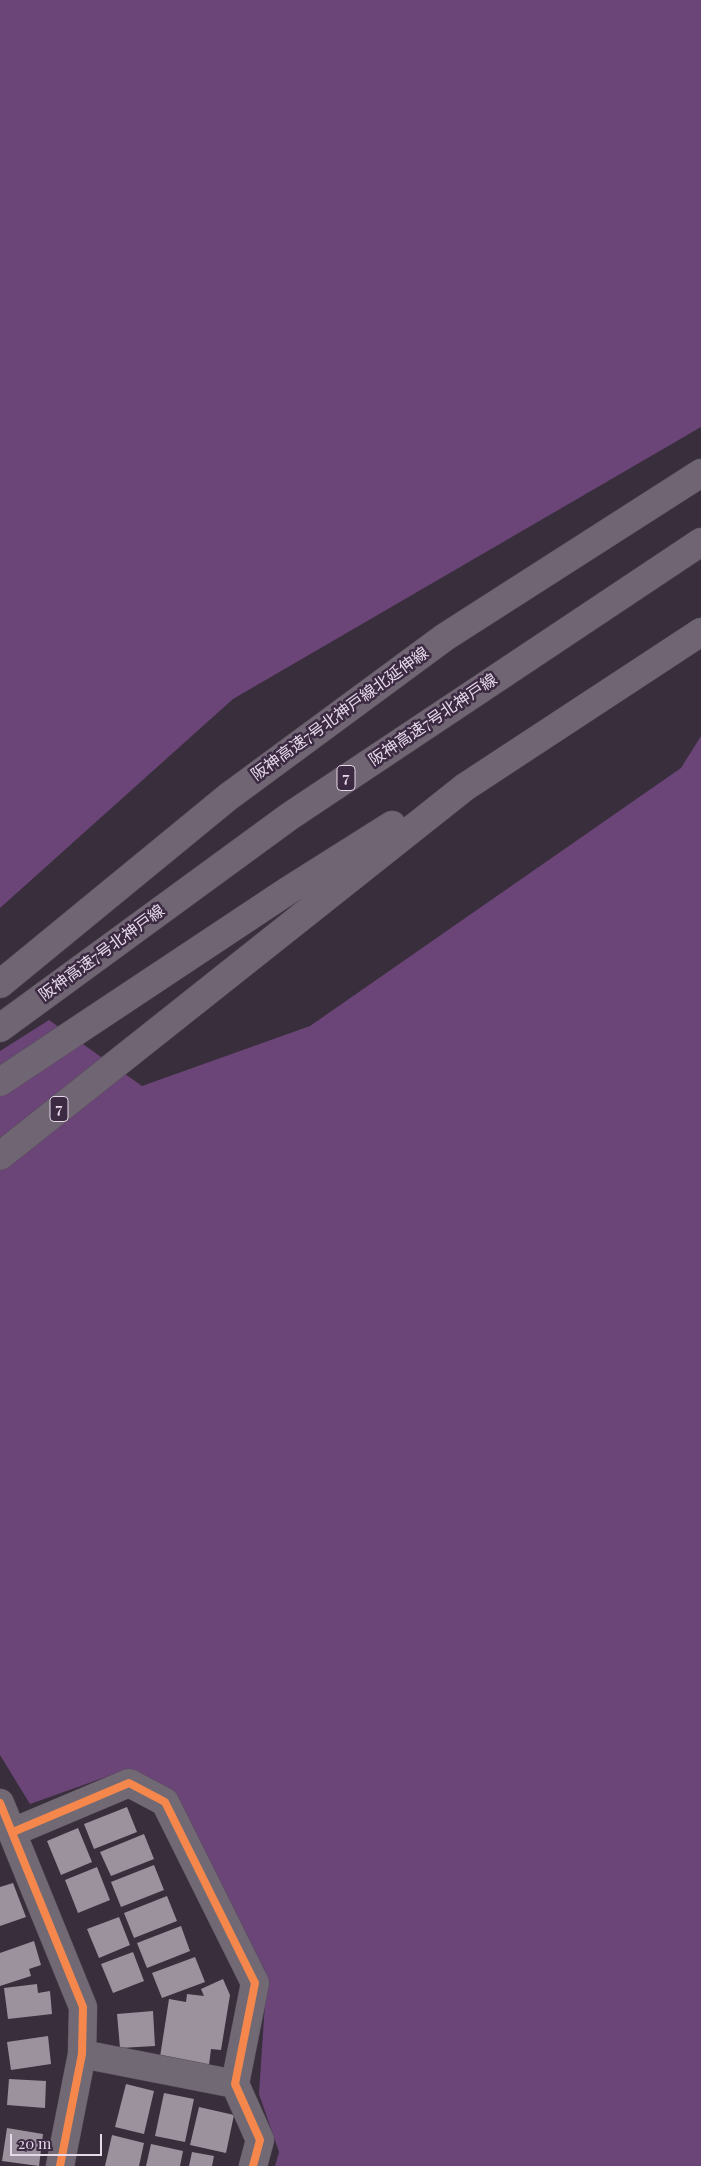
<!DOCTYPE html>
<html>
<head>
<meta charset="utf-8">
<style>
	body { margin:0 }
	#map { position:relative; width:701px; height:2166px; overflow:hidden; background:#392f3c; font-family:"Playfair Display",serif }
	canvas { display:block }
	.scale { position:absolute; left:10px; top:2134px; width:92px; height:22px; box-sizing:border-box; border:2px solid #e6daea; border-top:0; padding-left:6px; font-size:15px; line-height:18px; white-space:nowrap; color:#e6daea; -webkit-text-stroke:4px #3c2942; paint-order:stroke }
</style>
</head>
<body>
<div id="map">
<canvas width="701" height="2166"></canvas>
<div class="scale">20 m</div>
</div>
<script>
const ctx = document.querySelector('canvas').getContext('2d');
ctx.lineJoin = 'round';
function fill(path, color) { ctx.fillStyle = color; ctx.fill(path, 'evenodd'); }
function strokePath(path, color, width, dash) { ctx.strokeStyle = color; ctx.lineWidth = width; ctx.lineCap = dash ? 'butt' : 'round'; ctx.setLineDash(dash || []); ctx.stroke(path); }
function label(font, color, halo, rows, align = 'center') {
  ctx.font = font + ' "Playfair Display","Noto Sans JP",serif'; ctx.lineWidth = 5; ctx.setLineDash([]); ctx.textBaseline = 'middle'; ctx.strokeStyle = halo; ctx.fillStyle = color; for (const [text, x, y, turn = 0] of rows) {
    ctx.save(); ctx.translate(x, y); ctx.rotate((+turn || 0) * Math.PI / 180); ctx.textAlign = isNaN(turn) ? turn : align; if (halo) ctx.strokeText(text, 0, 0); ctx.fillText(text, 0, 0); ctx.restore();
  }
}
fill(new Path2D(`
	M 0,0 L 701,0 L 701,427 L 233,699 L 0,908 Z
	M 701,736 L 701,2166 L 275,2166 L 279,2152 L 259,2094 L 266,1988 L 171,1791 L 120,1772 L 30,1804 L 0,1755 L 0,1051 L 49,1020 L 142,1086 L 310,1026 L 681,768 Z`), '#6b4478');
fill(new Path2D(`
	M 127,1807 L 137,1832 L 94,1849 L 84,1824 Z
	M 78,1828 L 92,1862 L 61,1875 L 47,1841 Z
	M 144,1834 L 154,1859 L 111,1876 L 100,1852 Z
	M 154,1865 L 164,1890 L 121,1907 L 111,1882 Z
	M 97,1867 L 110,1900 L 78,1913 L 65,1880 Z
	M 13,1883 L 26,1917 L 0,1926 L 0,1887 Z
	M 167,1896 L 177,1921 L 134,1938 L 124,1913 Z
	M 119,1917 L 130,1945 L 99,1958 L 87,1929 Z
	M 181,1926 L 190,1951 L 147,1968 L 137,1943 Z
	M 34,1941 L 41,1965 L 29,1969 L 31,1976 L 0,1986 L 0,1953 Z
	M 133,1952 L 144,1981 L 113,1993 L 101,1964 Z
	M 195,1957 L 205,1982 L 162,1998 L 152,1973 Z
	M 223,1979 L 230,1995 L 221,2050 L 211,2049 L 209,2065 L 160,2057 L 169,1999 L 186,2002 L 187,1994 L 204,1996 L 201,1989 Z
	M 37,1984 L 38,1993 L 50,1991 L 52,2014 L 8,2019 L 4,1988 Z
	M 153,2011 L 155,2046 L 120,2048 L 117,2014 Z
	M 48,2036 L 51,2064 L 11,2070 L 7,2042 Z
	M 9,2079 L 46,2081 L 45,2108 L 7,2105 Z
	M 126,2084 L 154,2091 L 144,2134 L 115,2127 Z
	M 164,2093 L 194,2099 L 185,2142 L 155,2136 Z
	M 199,2107 L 234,2115 L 226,2153 L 190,2145 Z
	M 7,2128 L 43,2134 L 39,2166 L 2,2161 Z
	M 112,2135 L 144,2143 L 139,2166 L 105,2166 Z
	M 151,2144 L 183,2151 L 180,2166 L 146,2166 Z
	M 192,2152 L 214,2156 L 212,2166 L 189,2166 Z`), '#9b929e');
const minor = new Path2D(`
	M 0,1803 L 83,2007 L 82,2054 L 60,2166
	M 13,1832 L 129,1783 L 165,1802 L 255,1983 L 235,2084 L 260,2140 L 253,2166
	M 82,2054 L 235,2084`);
const highway = new Path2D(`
	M 0,984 L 228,797 L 445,637 L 701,473
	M 0,1028 L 290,816 L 701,542
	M 0,1082 L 289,890 L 392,825
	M 0,1156 L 465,787 L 701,632`);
strokePath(minor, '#584e5a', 29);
strokePath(highway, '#584e5a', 29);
strokePath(minor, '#716a74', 28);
strokePath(highway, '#706573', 28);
strokePath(new Path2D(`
	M 0,1803 L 83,2007 L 82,2054 L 60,2166
	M 13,1832 L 129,1783 L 165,1802 L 255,1983 L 235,2084 L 260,2140 L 253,2166`), '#f5874c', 8);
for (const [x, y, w] of [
	[346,778,18],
	[59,1109,18]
]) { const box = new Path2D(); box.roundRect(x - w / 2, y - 12.5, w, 25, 4); ctx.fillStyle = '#3c2942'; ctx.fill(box); strokePath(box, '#e6daea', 1); }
label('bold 15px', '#e6daea', null, [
	["7",346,778],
	["7",59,1109]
]);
label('16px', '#e6daea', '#3c2942', [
	["阪神高速7号北神戸線北延伸線",340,714,-36],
	["阪神高速7号北神戸線",433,720,-34],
	["阪神高速7号北神戸線",102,953,-36]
]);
</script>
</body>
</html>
